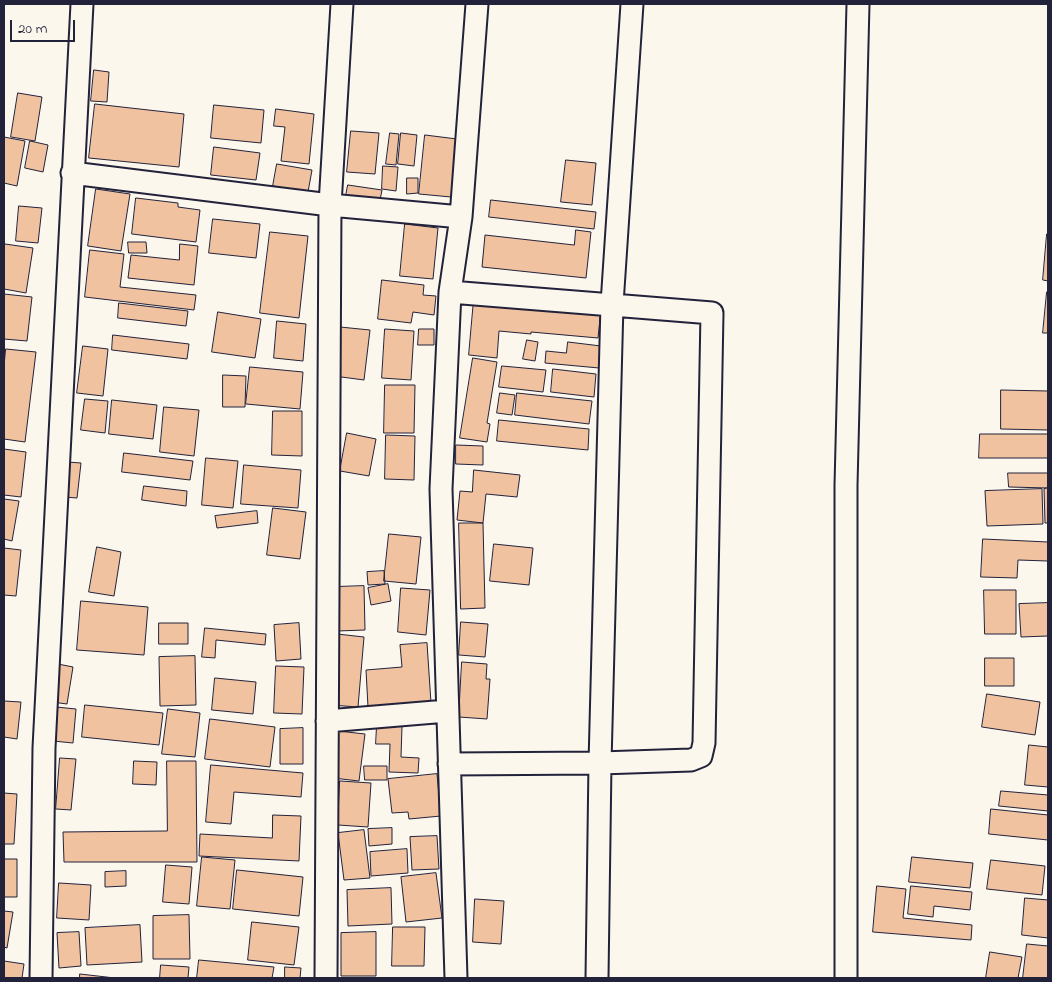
<!DOCTYPE html>
<html>
<head>
<meta charset="utf-8">
<style>
	body { margin:0 }
	#map { position:relative; width:1052px; height:982px; overflow:hidden; background:#fbf7ec; font-family:"Indie Flower",sans-serif }
	canvas { display:block }
	.frame { position:absolute; inset:0; border:5px solid #22223b; pointer-events:none }
	.scale { position:absolute; left:10px; top:20px; width:65px; height:22px; box-sizing:border-box; border:2px solid #22223b; border-top:0; padding-left:6px; font-size:15px; line-height:18px; white-space:nowrap; color:#22223b; -webkit-text-stroke:4px #fbf7ec; paint-order:stroke }
</style>
</head>
<body>
<div id="map">
<canvas width="1052" height="982"></canvas>
<div class="frame"></div>
<div class="scale">20 m</div>
</div>
<script>
const ctx = document.querySelector('canvas').getContext('2d');
ctx.lineJoin = 'round';
function fill(path, color) { ctx.fillStyle = color; ctx.fill(path, 'evenodd'); }
function strokePath(path, color, width, dash) { ctx.strokeStyle = color; ctx.lineWidth = width; ctx.lineCap = dash ? 'butt' : 'round'; ctx.setLineDash(dash || []); ctx.stroke(path); }
const building = new Path2D(`
	M 94,70 L 109,72 L 107,102 L 91,101 Z
	M 18,93 L 42,97 L 35,141 L 11,137 Z
	M 95,104 L 184,114 L 179,167 L 89,158 Z
	M 214,105 L 264,110 L 261,143 L 211,138 Z
	M 276,109 L 314,114 L 309,164 L 281,161 L 285,127 L 274,126 Z
	M 351,131 L 379,133 L 375,174 L 347,172 Z
	M 390,133 L 399,134 L 396,165 L 386,164 Z
	M 401,133 L 417,135 L 414,166 L 398,164 Z
	M 425,135 L 457,139 L 451,197 L 419,194 Z
	M 4,137 L 25,141 L 17,186 L 4,183 Z
	M 30,141 L 48,145 L 43,172 L 25,168 Z
	M 214,147 L 260,153 L 256,180 L 211,175 Z
	M 566,160 L 596,163 L 592,205 L 561,202 Z
	M 277,164 L 312,170 L 308,192 L 273,186 Z
	M 383,166 L 398,167 L 396,191 L 382,189 Z
	M 407,178 L 418,178 L 418,193 L 407,194 Z
	M 348,185 L 382,190 L 379,205 L 345,201 Z
	M 96,189 L 130,194 L 121,251 L 88,246 Z
	M 136,198 L 178,203 L 178,207 L 200,210 L 196,242 L 132,234 Z
	M 491,200 L 596,212 L 594,229 L 489,217 Z
	M 19,206 L 42,208 L 38,243 L 16,241 Z
	M 213,219 L 260,224 L 256,258 L 209,253 Z
	M 405,224 L 438,228 L 433,279 L 400,276 Z
	M 576,230 L 591,232 L 586,278 L 482,267 L 485,235 L 574,245 Z
	M 270,232 L 308,236 L 299,318 L 260,313 Z
	M 1047,234 L 1048,234 L 1048,281 L 1043,280 Z
	M 128,242 L 146,242 L 147,253 L 129,253 Z
	M 5,244 L 33,248 L 26,293 L 4,289 L 4,251 Z
	M 180,244 L 198,246 L 194,285 L 128,278 L 131,255 L 179,260 Z
	M 90,250 L 124,254 L 120,287 L 196,295 L 194,310 L 85,297 Z
	M 382,280 L 424,285 L 423,295 L 436,296 L 434,315 L 413,312 L 411,323 L 378,319 Z
	M 1047,292 L 1048,292 L 1048,333 L 1043,333 Z
	M 4,294 L 32,297 L 27,341 L 4,339 Z
	M 474,299 L 601,310 L 598,338 L 531,332 L 531,334 L 499,331 L 497,358 L 469,355 Z
	M 119,303 L 188,311 L 186,326 L 118,318 Z
	M 218,312 L 261,319 L 255,358 L 212,352 Z
	M 277,321 L 306,324 L 303,361 L 274,358 Z
	M 340,327 L 370,330 L 364,380 L 334,376 Z
	M 385,329 L 414,331 L 411,380 L 382,378 Z
	M 419,329 L 434,329 L 434,345 L 418,345 Z
	M 113,335 L 189,344 L 187,359 L 112,350 Z
	M 527,340 L 538,342 L 535,361 L 523,359 Z
	M 568,342 L 601,346 L 599,368 L 545,363 L 546,351 L 566,353 Z
	M 83,346 L 108,349 L 103,396 L 77,393 Z
	M 6,349 L 36,352 L 25,442 L 4,439 L 4,366 Z
	M 473,358 L 497,362 L 487,423 L 490,424 L 487,442 L 460,438 Z
	M 502,366 L 546,370 L 543,392 L 499,387 Z
	M 250,367 L 303,372 L 300,409 L 246,404 Z
	M 553,369 L 596,374 L 594,397 L 551,392 Z
	M 223,375 L 246,376 L 245,407 L 223,407 Z
	M 385,385 L 415,385 L 414,433 L 384,433 Z
	M 1001,390 L 1048,391 L 1048,430 L 1001,429 Z
	M 500,393 L 515,395 L 512,415 L 497,413 Z
	M 517,393 L 592,401 L 589,424 L 515,415 Z
	M 85,399 L 108,401 L 105,433 L 81,430 Z
	M 112,400 L 157,405 L 153,439 L 109,434 Z
	M 164,407 L 199,410 L 194,456 L 160,452 Z
	M 273,411 L 302,411 L 302,456 L 272,455 Z
	M 499,420 L 589,429 L 588,450 L 497,441 Z
	M 347,433 L 376,439 L 369,476 L 340,471 Z
	M 980,434 L 1048,434 L 1048,458 L 979,458 Z
	M 386,435 L 415,436 L 414,480 L 385,479 Z
	M 456,445 L 483,446 L 483,465 L 456,464 Z
	M 4,449 L 26,452 L 21,497 L 4,495 Z
	M 124,453 L 193,461 L 190,480 L 122,472 Z
	M 206,458 L 238,461 L 233,508 L 202,505 Z
	M 67,462 L 81,463 L 77,498 L 64,497 Z
	M 244,465 L 301,470 L 298,508 L 241,504 Z
	M 474,470 L 520,475 L 517,497 L 486,494 L 483,523 L 457,520 L 460,491 L 472,492 Z
	M 1008,473 L 1048,473 L 1048,488 L 1009,487 Z
	M 144,486 L 187,491 L 186,506 L 142,500 Z
	M 1048,488 L 1048,523 L 1045,523 L 1044,489 Z
	M 1042,489 L 1043,524 L 987,526 L 985,491 Z
	M 4,499 L 19,501 L 12,541 L 4,539 Z
	M 273,508 L 306,512 L 300,559 L 267,555 Z
	M 257,511 L 258,523 L 217,528 L 215,516 Z
	M 459,523 L 483,523 L 485,608 L 461,609 Z
	M 389,534 L 421,537 L 416,584 L 384,581 Z
	M 983,539 L 1048,542 L 1048,561 L 1018,560 L 1017,578 L 981,577 Z
	M 494,544 L 533,548 L 529,585 L 490,581 Z
	M 97,547 L 121,552 L 114,596 L 89,592 Z
	M 4,548 L 21,550 L 16,596 L 4,595 Z
	M 384,571 L 385,584 L 368,585 L 367,572 Z
	M 388,584 L 391,601 L 371,605 L 368,588 Z
	M 364,586 L 365,630 L 337,631 L 335,587 Z
	M 401,588 L 430,590 L 426,635 L 398,632 Z
	M 984,590 L 1016,590 L 1016,634 L 985,634 Z
	M 81,601 L 148,607 L 144,655 L 77,650 Z
	M 1048,603 L 1048,636 L 1021,637 L 1019,604 Z
	M 461,622 L 488,624 L 485,657 L 459,655 Z
	M 159,623 L 188,623 L 188,644 L 159,644 Z
	M 299,623 L 301,659 L 276,661 L 274,625 Z
	M 205,628 L 266,634 L 265,645 L 216,640 L 215,658 L 202,657 Z
	M 337,634 L 364,637 L 358,707 L 331,705 Z
	M 427,643 L 431,703 L 368,707 L 366,670 L 402,667 L 400,645 Z
	M 195,656 L 196,705 L 160,706 L 159,657 Z
	M 985,658 L 1014,658 L 1014,686 L 985,686 Z
	M 462,662 L 487,664 L 486,679 L 490,679 L 487,719 L 459,717 Z
	M 58,664 L 73,667 L 67,704 L 52,702 Z
	M 276,666 L 304,667 L 302,714 L 274,713 Z
	M 215,678 L 256,682 L 253,714 L 212,710 Z
	M 987,694 L 1040,702 L 1035,735 L 982,727 Z
	M 4,701 L 21,702 L 17,739 L 4,737 Z
	M 85,705 L 163,713 L 159,745 L 82,737 Z
	M 56,707 L 76,709 L 73,743 L 53,741 Z
	M 168,709 L 200,713 L 195,757 L 162,754 Z
	M 210,719 L 275,727 L 270,767 L 205,759 Z
	M 377,725 L 402,726 L 401,757 L 419,758 L 418,773 L 389,772 L 390,744 L 376,744 Z
	M 303,728 L 303,764 L 280,764 L 280,729 Z
	M 338,731 L 365,734 L 359,781 L 333,778 Z
	M 1029,745 L 1048,747 L 1048,787 L 1025,785 Z
	M 60,758 L 76,759 L 71,810 L 56,809 Z
	M 134,761 L 157,762 L 156,785 L 133,784 Z
	M 167,761 L 196,761 L 197,862 L 64,862 L 63,832 L 167,831 Z
	M 211,765 L 303,773 L 301,797 L 234,792 L 231,824 L 206,822 Z
	M 364,766 L 387,766 L 387,780 L 365,780 Z
	M 437,774 L 441,816 L 409,819 L 408,812 L 392,813 L 388,779 Z
	M 340,781 L 371,783 L 368,827 L 338,825 Z
	M 1001,791 L 1048,795 L 1048,811 L 999,806 Z
	M 4,793 L 17,794 L 14,844 L 4,844 Z
	M 991,809 L 1048,815 L 1048,840 L 989,834 Z
	M 273,815 L 301,816 L 299,861 L 199,856 L 200,834 L 272,838 Z
	M 392,828 L 392,844 L 369,846 L 368,829 Z
	M 364,830 L 370,878 L 344,880 L 338,833 Z
	M 437,836 L 439,869 L 412,870 L 410,837 Z
	M 407,849 L 408,873 L 371,876 L 370,852 Z
	M 202,857 L 235,860 L 230,909 L 197,906 Z
	M 912,857 L 973,863 L 970,888 L 909,882 Z
	M 4,859 L 17,859 L 17,897 L 4,897 Z
	M 991,860 L 1045,866 L 1042,895 L 987,889 Z
	M 166,865 L 192,867 L 189,904 L 163,902 Z
	M 237,870 L 303,877 L 299,916 L 233,909 Z
	M 126,871 L 126,886 L 105,887 L 105,872 Z
	M 436,873 L 442,918 L 406,922 L 401,877 Z
	M 59,883 L 91,885 L 89,920 L 57,918 Z
	M 877,886 L 906,889 L 903,918 L 972,925 L 971,940 L 873,932 Z
	M 911,886 L 972,892 L 970,910 L 934,906 L 933,917 L 908,914 Z
	M 391,888 L 392,924 L 348,926 L 347,890 Z
	M 1025,898 L 1048,900 L 1048,938 L 1022,935 Z
	M 475,899 L 504,901 L 501,944 L 473,942 Z
	M 4,911 L 13,912 L 7,948 L 4,947 Z
	M 189,915 L 190,959 L 153,959 L 153,916 Z
	M 252,922 L 299,927 L 294,965 L 248,960 Z
	M 140,925 L 142,962 L 87,965 L 85,928 Z
	M 393,927 L 425,927 L 424,966 L 392,966 Z
	M 79,932 L 81,966 L 59,968 L 57,933 Z
	M 376,932 L 376,976 L 341,976 L 341,933 Z
	M 1027,944 L 1048,946 L 1048,978 L 1023,978 Z
	M 990,952 L 1022,957 L 1018,978 L 986,978 Z
	M 199,960 L 274,967 L 272,978 L 197,978 Z
	M 4,961 L 24,964 L 22,978 L 4,978 Z
	M 161,965 L 189,967 L 188,978 L 160,978 Z
	M 285,967 L 301,968 L 300,978 L 285,978 Z
	M 80,974 L 115,978 L 80,978 Z`);
fill(building, '#f0c29f');
strokePath(building, '#22223b', 1);
const minor = new Path2D(`
	M 72,173 L 330,205 L 461,217
	M 327,721 L 447,711
	M 449,764 L 600,763 L 691,760 L 701,756 L 704,743 L 712,313 L 450,292
	M 41,978 L 44,748 L 82,4
	M 326,978 L 330,205 L 342,4
	M 456,978 L 441,489 L 450,292 L 461,217 L 477,4
	M 597,978 L 600,763 L 612,304 L 632,4
	M 846,978 L 846,485 L 858,4`);
strokePath(minor, '#22223b', 25);
strokePath(minor, '#fbf7ec', 21);
</script>
</body>
</html>
